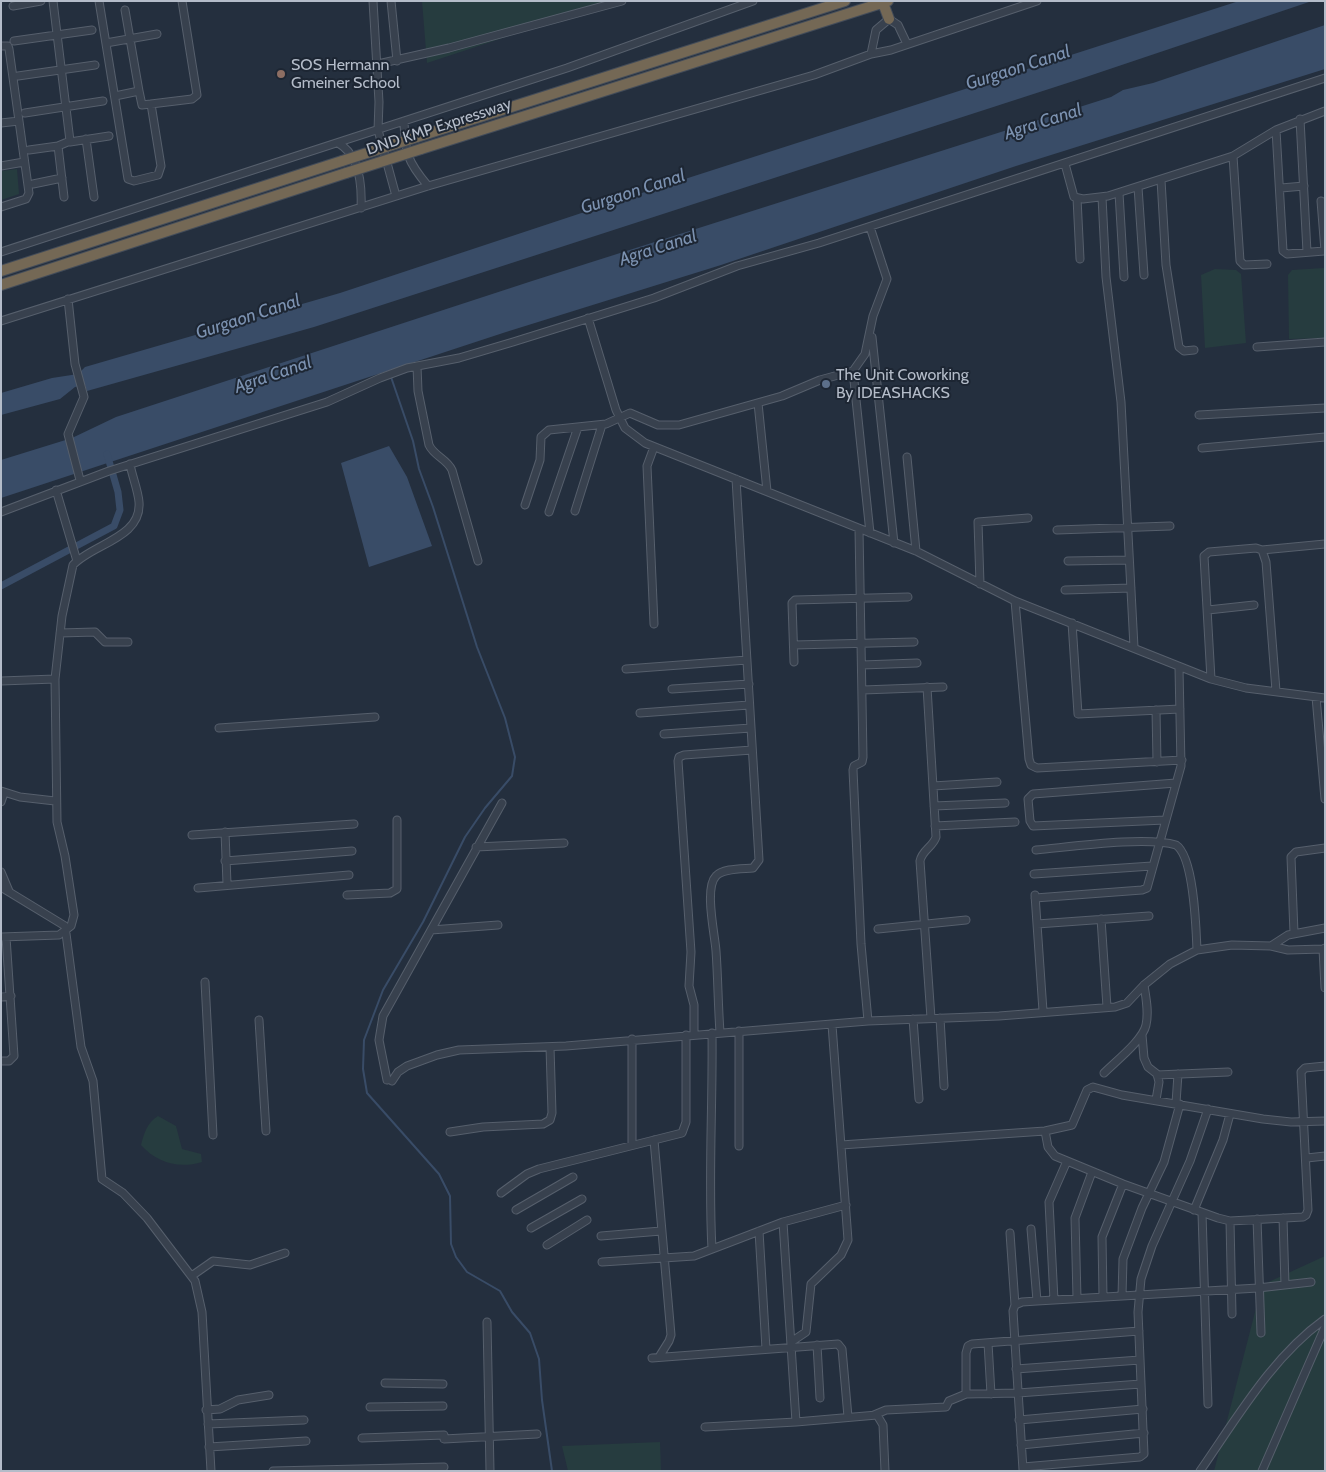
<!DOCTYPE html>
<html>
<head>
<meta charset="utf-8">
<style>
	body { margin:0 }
	#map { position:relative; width:1326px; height:1472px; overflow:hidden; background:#242f3e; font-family:Cabin,sans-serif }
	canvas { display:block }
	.frame { position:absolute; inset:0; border:2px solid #b4bcc9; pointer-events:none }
</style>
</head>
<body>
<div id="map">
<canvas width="1326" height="1472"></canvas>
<div class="frame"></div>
</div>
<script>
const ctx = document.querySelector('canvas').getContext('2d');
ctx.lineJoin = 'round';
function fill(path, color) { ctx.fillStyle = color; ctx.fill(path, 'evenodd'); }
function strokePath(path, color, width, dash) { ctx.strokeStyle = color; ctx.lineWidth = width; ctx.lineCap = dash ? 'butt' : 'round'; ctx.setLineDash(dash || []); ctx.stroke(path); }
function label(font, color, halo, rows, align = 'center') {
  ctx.font = font + ' Cabin,sans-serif'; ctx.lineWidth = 4; ctx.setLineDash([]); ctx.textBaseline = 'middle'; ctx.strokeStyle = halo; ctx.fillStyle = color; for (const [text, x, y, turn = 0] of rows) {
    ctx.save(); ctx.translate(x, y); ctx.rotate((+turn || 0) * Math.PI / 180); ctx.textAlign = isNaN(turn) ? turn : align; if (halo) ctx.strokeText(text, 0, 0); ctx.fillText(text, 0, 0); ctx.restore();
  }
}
fill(new Path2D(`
	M 422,1 L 615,1 L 427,63 Z
	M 17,169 L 19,194 L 1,200 L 1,171 Z
	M 1324,268 L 1325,338 L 1289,339 L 1288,275 L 1292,270 Z
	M 1215,269 L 1236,270 L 1241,274 L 1246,343 L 1205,348 L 1201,275 Z
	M 158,1116 L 176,1126 L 182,1149 L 201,1154 L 202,1162 C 179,1169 157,1163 141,1145 C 144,1133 147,1123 158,1116 Z
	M 1325,1256 L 1325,1471 L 1214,1471 L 1262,1285 Z
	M 660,1442 L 661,1471 L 568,1471 L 562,1446 Z`), '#263c3f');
fill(new Path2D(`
	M 1239,1 L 1312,1 L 1086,77 L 314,327 L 87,391 L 85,385 L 75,387 L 60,399 L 1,415 L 1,393 L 52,378 L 78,374 L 85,367 L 340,293 L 660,187 Z
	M 1325,25 L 1325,69 L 1016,166 L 721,265 L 506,332 L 1,498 L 1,460 L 72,438 L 116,417 L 532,281 L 1111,97 L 1123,90 L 1153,83 Z
	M 389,446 L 407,477 L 432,546 L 369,567 L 341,463 Z`), '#394c67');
strokePath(new Path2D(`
	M 391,377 L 413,441 L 419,469 L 433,507 L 477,647 L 505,718 L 515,757 L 512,776 L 485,808 L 465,837 L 423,922 L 383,990 L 364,1040 L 363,1069 L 367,1093 L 439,1174 L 450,1196 L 451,1244 L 456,1257 L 467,1272 L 500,1291 L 512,1312 L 530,1333 L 539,1359 L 542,1400 L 552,1471`), '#394c67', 2);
strokePath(new Path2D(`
	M 1,586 L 114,526 L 120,510 L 118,492 L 107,454`), '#394c67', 7);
const minor = new Path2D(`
	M 99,1 L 128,179 L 134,181 L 158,175 L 161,166 L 151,104 L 142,105 L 139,91 L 115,96
	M 373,1 L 379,102 L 378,130 L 396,196
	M 391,1 L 397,61
	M 13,6 L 41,1
	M 125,10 L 139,91
	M 14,41 L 92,30
	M 106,43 L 157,34
	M 1,46 L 8,46 L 9,49 L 29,193 L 26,199 L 1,207
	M 871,54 L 876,30 L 889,19 L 898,25 L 907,44
	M 378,64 L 449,48 L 622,1
	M 18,76 L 95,65
	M 151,104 L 192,99 L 197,95 L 182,1
	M 25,113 L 103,101
	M 1300,119 L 1307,252
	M 404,121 C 405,153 407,161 428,186
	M 1,123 L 19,121
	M 1276,130 L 1283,251 L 1287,254 L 1324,251
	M 86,139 L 94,197
	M 70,142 L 109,136
	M 338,143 C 360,155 362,186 361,208
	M 58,146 L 64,197
	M 29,150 L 58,146 L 70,141 L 53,1
	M 1233,156 L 1240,261 L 1244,265 L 1267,264
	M 1065,164 L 1074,197 L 1083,199 L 1108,196 L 1233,156 L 1276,130 L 1325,111
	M 1,166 L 24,162
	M 1161,180 L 1166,265 L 1179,347 L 1184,351 L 1194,350
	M 33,184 L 62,178
	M 1138,187 L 1144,275
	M 1281,188 L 1304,186
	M 1119,193 L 1124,277
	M 1102,197 L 1106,277 L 1121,402 L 1134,647
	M 1077,198 L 1080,259
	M 1321,201 L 1325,251
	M 1,252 L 567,68 L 753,1
	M 68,299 L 75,364 L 84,397 L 68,434 L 80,480
	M 588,318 L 616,410 L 625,428 L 645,443 L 916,551 L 1015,601 L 1211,679 L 1246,688 L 1325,698
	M 1,321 L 428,186 L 814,75 L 871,54 L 891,50 L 1037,1
	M 872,337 L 894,543
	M 1257,347 L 1325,342
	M 417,366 L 418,391 L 429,445 C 434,456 447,459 452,470 L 478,561
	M 853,371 L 870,533
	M 758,403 L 767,491
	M 1199,415 L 1325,408
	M 654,447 L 647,466 L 654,624
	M 1202,448 L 1325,437
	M 907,457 L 916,551
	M 56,490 L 77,561
	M 525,505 L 540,460 L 541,437 L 549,430 L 606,424 L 630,413 L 658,425 L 679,425 L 782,396 L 820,380 L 853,371 L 865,354 L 873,316 L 887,279 L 870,227
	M 575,511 L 602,425
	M 1,512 L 109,471 L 327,402 L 380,378 L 407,368 L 459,358 L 513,342 L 654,298 L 737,266 L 819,243 L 1325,78
	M 549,512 L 578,427
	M 859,529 L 863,757 L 862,762 L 854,766 L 853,770 L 861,944 L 868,1021
	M 1057,530 L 1170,526
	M 1262,550 L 1325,544
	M 1068,561 L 1129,560
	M 980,584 L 978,522 L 1028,518
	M 1065,590 L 1131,588
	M 1015,601 L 1029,759 L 1031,765 L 1037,768 L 1182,760
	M 1208,610 L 1254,605
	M 1072,623 L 1078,714 L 1180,709
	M 60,633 L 95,632 L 105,642 L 128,642
	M 794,645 L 914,642
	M 794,662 L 792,603 L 795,600 L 908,597
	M 862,665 L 917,663
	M 626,669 L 747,660
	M 1211,679 L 1204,556 L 1209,552 L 1256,548 L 1262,550 L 1266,562 L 1276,691
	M 1,681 L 55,679
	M 927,687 L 936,837 C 933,847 922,850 920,861 L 931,1018
	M 672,689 L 749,684
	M 863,690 L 943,687
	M 1316,697 L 1325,799
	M 1156,710 L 1157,762
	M 640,713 L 749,705
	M 219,728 L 375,717
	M 664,734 L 751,728
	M 933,786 L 997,782
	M 1,791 L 20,797 L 55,801
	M 1,802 L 4,793
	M 934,806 L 1005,803
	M 1165,820 L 1033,826 L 1030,821 L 1028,799 L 1033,794 L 1176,783
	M 935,826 L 1015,822
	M 225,832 L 227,884
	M 192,835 L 354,824
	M 476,847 L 564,843
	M 1036,850 C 1070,847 1145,836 1176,845 C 1194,857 1196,927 1197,950
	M 225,861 L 352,851
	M 1,872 L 9,891
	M 1034,874 L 1152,866
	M 1,887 L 65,926 L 81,1047 L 93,1081 L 102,1179 L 123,1193 L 147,1218 L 195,1281 L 202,1312 L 211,1471
	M 198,888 L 349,875
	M 347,895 L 390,893 L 397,889 L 397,820
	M 1035,895 L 1043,1011
	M 1035,898 L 1142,890 L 1147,888 L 1181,766 L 1179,668
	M 1101,919 L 1107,1007
	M 1037,924 L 1149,916
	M 878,929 L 966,920
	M 431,930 L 498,925
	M 1294,933 L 1291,857 L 1296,852 L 1325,848
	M 1,937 L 59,935 L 71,926 L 74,915 L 65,856 L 57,822 L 55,679 L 62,616 L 73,565 C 92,544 142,538 139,502 C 138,490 132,476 130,464
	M 1271,946 L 1288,935 L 1325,928
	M 1325,948 L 1323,949 L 1325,988
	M 205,982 L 213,1135
	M 1,997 L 11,996
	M 940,1018 L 944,1086
	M 913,1019 L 919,1099
	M 259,1020 L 266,1131
	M 739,1031 L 739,1146
	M 720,1032 C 718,1005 718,978 716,951 C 715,935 704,888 716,876 C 723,868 743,869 753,868 L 759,860 L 736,479
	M 712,1033 C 713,1105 708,1177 712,1249
	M 694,1034 L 694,1005 L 689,986 L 691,952 L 678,761 L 679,757 L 684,755 L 752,750
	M 1142,1035 L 1144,1058 L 1148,1067 L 1157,1074 L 1159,1082 L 1156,1100
	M 632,1039 L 632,1144
	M 1,1061 L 9,1061 L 14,1056 L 6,937
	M 1104,1073 C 1116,1061 1143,1040 1146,1025 C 1149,1012 1146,998 1144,985
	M 1157,1075 L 1228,1072
	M 387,1080 L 379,1040 L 383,1016 L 502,803
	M 392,1081 L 398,1072 L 407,1066 L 437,1055 L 459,1050 L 566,1046 L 868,1021 L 999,1016 L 1115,1007 L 1127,1003 L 1144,985 L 1170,964 L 1197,950 L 1232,945 L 1271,946 L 1288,950 L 1323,949
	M 1176,1103 L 1178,1074
	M 1045,1131 L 1048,1147 L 1055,1156 L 1123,1184 L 1218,1218 L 1230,1221 L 1303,1217 L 1306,1215 L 1308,1210 L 1301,1072 L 1305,1068 L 1325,1066
	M 450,1132 L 483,1127 L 543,1124 L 550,1120 L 552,1113 L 550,1047
	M 654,1140 L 671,1335 L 669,1341 L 659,1357
	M 841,1145 L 1045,1131 L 1072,1125 L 1087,1090 L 1093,1087 L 1122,1095 L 1263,1119 L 1291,1122 L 1325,1121
	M 1307,1158 L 1325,1156
	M 501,1193 L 527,1174 L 539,1169 L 682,1133 L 686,1122 L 686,1035
	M 516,1210 L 573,1177
	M 1194,1210 L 1223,1140 L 1230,1114
	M 1202,1213 L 1208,1404
	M 1283,1218 L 1285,1285
	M 1257,1219 L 1261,1333
	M 1230,1221 L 1232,1314
	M 783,1222 L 796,1422
	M 531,1228 L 582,1199
	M 1031,1229 L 1037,1301
	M 759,1231 L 766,1349
	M 1010,1233 L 1015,1305
	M 601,1236 L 661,1231
	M 547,1245 L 587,1220
	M 602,1262 L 694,1256 L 783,1222 L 846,1205
	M 193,1275 L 213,1261 L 250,1265 L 285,1253
	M 1122,1296 L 1123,1259 L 1142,1208 L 1164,1162 L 1180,1104
	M 1103,1297 L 1102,1237 L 1123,1184
	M 1077,1298 L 1075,1218 L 1092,1172
	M 1054,1300 L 1049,1202 L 1067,1161
	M 487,1322 L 490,1471
	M 791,1342 L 806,1332 L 811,1284 L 841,1255 L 848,1240 L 832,1025
	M 988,1343 L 991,1394
	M 817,1345 L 820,1398
	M 652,1358 L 838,1344 L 842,1349 L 848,1417
	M 1016,1369 L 1140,1360
	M 385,1383 L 443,1384
	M 966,1394 L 966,1353 L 968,1346 L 972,1344 L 1139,1331
	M 370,1407 L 443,1406
	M 206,1410 L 220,1409 L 238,1400 L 269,1395
	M 874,1415 L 886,1410 L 946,1407 L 949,1401 L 966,1394 L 1018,1393 L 1141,1384
	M 1019,1420 L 1143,1409
	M 208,1424 L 304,1420
	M 705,1427 L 796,1422 L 877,1415 L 883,1425 L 885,1471
	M 362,1438 L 444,1435
	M 444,1439 L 537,1434
	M 1021,1445 L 1144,1433
	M 209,1447 L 306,1441
	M 1023,1467 L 1140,1457 L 1144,1454 L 1138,1312 L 1141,1279 L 1152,1246 L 1190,1161 L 1208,1109
	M 1023,1470 L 1013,1311 L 1015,1305 L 1022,1302 L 1037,1301 L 1258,1288 L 1311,1282
	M 273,1471 L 444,1467
	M 1200,1471 C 1237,1418 1272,1357 1325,1319
	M 1262,1471 L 1325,1327`);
const highway = new Path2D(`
	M 883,3 L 889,19
	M 417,137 L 845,1
	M 421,149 L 888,1
	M 1,271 L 342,161
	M 1,285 L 346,173`);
strokePath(minor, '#565f6c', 9);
strokePath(highway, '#434c59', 12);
strokePath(minor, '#38414e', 7);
strokePath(highway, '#746855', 10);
const highwayBridge = new Path2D(`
	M 342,161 L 417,137
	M 346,173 L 421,149`);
strokePath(highwayBridge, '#434c59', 12, []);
strokePath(highwayBridge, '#746855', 10);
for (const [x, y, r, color] of [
	[281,74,5,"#8d6e63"],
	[826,384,5,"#5c6f8a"]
]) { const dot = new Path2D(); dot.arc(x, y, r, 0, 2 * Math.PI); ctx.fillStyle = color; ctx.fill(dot); strokePath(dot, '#1d2633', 2); }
label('16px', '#b4bcc9', '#1d2633', [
	["SOS Hermann",291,65],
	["Gmeiner School",291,83],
	["The Unit Coworking",836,375],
	["By IDEASHACKS",836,393]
], 'left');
label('16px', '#b4bcc9', '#1d2633', [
	["DND KMP Expressway",439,127,-18]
]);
label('italic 18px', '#7c92b1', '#1d2633', [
	["Gurgaon Canal",1018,68,-18],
	["Agra Canal",1043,122,-18],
	["Gurgaon Canal",633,192,-18],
	["Agra Canal",658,248,-18],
	["Gurgaon Canal",248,317,-18],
	["Agra Canal",273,375,-19]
]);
</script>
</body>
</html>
